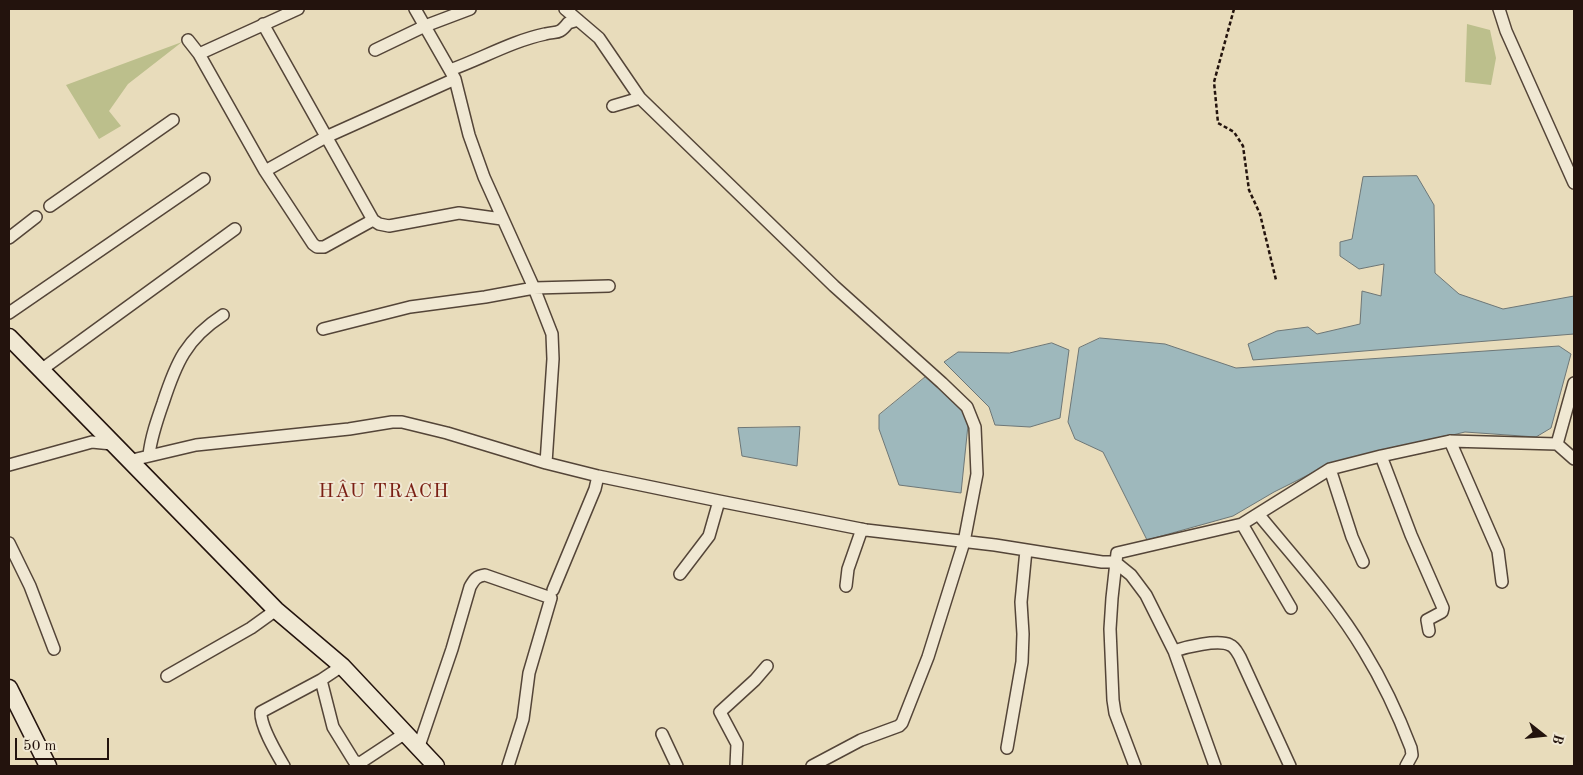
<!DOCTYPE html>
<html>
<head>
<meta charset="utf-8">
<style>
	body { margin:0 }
	#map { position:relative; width:1583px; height:775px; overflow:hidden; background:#e8dcbb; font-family:"Old Standard TT",serif }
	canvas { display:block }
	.frame { position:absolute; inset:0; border:10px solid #23130d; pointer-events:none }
	.north { position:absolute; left:1518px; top:710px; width:50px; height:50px; -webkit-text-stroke:4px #f0e8d3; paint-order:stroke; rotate:106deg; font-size:14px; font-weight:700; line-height:20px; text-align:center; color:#23130d }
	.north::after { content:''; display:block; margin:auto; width:18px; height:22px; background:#23130d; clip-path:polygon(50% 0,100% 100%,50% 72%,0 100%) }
	.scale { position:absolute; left:15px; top:738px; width:94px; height:22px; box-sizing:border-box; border:2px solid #23130d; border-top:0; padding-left:6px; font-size:15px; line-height:18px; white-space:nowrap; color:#23130d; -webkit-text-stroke:4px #f0e8d3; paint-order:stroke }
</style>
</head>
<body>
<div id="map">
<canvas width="1583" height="775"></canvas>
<div class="frame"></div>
<div class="north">B</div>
<div class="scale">50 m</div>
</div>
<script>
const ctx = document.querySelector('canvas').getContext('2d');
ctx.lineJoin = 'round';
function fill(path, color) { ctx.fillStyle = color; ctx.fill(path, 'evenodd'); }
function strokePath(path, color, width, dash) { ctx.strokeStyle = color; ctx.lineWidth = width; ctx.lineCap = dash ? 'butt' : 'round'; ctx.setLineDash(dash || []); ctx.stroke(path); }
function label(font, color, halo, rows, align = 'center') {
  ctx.font = font + ' "Old Standard TT",serif'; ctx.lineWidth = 4; ctx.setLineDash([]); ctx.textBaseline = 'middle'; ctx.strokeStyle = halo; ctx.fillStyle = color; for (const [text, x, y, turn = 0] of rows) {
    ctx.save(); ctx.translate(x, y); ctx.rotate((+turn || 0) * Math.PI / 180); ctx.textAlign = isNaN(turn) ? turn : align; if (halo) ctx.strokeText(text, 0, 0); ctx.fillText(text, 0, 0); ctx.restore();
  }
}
fill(new Path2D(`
	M 1467,24 L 1490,30 L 1496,58 L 1491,85 L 1465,82 Z
	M 182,42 L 128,84 L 109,111 L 121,126 L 99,139 L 66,85 Z`), '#bcbf8c');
const water = new Path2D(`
	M 1417,176 L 1434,205 L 1435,273 L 1459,294 L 1503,309 L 1574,296 L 1574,334 L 1253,360 L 1248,344 L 1277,331 L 1308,327 L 1317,334 L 1360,324 L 1362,291 L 1381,296 L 1384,264 L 1359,269 L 1340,256 L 1340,242 L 1352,239 L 1363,177 Z
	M 1100,338 L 1165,344 L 1236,368 L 1559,346 L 1571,354 L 1551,428 L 1536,437 L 1465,432 L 1328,465 L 1274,492 L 1233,516 L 1147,540 L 1103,452 L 1075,439 L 1068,422 L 1079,348 Z
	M 1052,343 L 1069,350 L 1060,418 L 1030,427 L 995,425 L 989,407 L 944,362 L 958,352 L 1009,353 Z
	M 928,375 L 961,405 L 968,425 L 961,493 L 899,485 L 879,429 L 879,415 Z
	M 800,427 L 797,466 L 742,456 L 738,428 Z`);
fill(water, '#9eb8bc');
strokePath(water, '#6d7676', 1);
const street = new Path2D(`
	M 415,9 L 455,79 L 469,135 L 484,177 L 534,288 L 552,334 L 553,359 L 546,463
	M 565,9 L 599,38 L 640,98 L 834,286 L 942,383 L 967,407 L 975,427 L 977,474 L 964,542 L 928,657 L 902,723 L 899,726 L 861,740 L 812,766
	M 1499,9 L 1506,31 L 1574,183
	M 263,24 L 373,220 L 379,224 L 389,226 L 459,213 L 502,219
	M 188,40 L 199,54 L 265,171 L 313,244 L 317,247 L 324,247 L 373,220
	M 375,50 L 425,26 L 470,9
	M 199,54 L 298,9
	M 450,70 C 481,59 512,41 545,34 C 557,31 559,35 568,23 L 578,20
	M 613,106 L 640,98
	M 265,171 L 326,137 L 455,79
	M 50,206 L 173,120
	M 9,238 L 36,217
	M 9,313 L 204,179
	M 323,329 L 410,307 L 485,297 L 534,288 L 609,286
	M 41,370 L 235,229
	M 1574,383 L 1557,444 L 1574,459
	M 1450,441 L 1498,551 L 1502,582
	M 149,455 C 151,437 157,420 163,403 C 176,363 186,339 223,315
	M 1381,456 L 1411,535 L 1443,608 L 1442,612 L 1427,620 L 1429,631
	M 128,461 L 196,445 L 349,429 L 392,422 L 402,422 L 447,433 L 546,463 L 598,476 L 719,501 L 866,530 L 995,545 L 1102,562 L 1115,562 L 1131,575 L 1146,595 L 1174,651 C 1186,647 1218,639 1230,645 C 1235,647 1237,652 1240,657 L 1290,766
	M 9,465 L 92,442 L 112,444
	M 1330,469 L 1352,537 L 1363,562
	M 1259,515 C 1295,559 1335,602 1364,651 C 1383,682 1398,714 1411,748 L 1412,755 L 1406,766
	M 1242,524 L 1291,608
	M 9,543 L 30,586 L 54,649
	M 680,574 L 709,536 L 719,501
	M 846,586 L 848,569 L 862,529
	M 553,590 L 595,489 L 598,476
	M 1174,651 L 1215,766
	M 167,676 L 251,628 L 276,610
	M 321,680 L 333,727 L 354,761 L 360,763 L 404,734
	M 662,734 L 677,766
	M 1007,748 L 1022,662 L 1023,634 L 1021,602 L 1026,550
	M 418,749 L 452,649 L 470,587 C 474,580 476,576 485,575 L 551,598 L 529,673 L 523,719 L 508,766
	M 284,766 C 277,754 260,726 261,712 L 321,680 L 342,666
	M 736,766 L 737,744 L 720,712 L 755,680 L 767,666
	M 1135,766 L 1115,713 L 1113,700 L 1110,629 L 1112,598 L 1117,553 L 1242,524 L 1330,469 L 1381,456 L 1450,441 L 1557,444`);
const secondary = new Path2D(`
	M 9,337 L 276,610 L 342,666 L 436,766
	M 9,688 L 48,766`);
strokePath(street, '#544538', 14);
strokePath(secondary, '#23130d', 19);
strokePath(new Path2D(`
	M 1234,9 L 1214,82 L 1218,123 L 1234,132 L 1243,146 L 1249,190 L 1260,214 L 1276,280`), '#23130d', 2.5, [4, 2.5]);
strokePath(street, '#f0e8d3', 11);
strokePath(secondary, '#f0e8d3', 16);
ctx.letterSpacing = '1px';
label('20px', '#7a1f14', '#f0e8d3', [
	["HẬU TRẠCH",384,492]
]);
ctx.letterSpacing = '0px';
</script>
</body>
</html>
